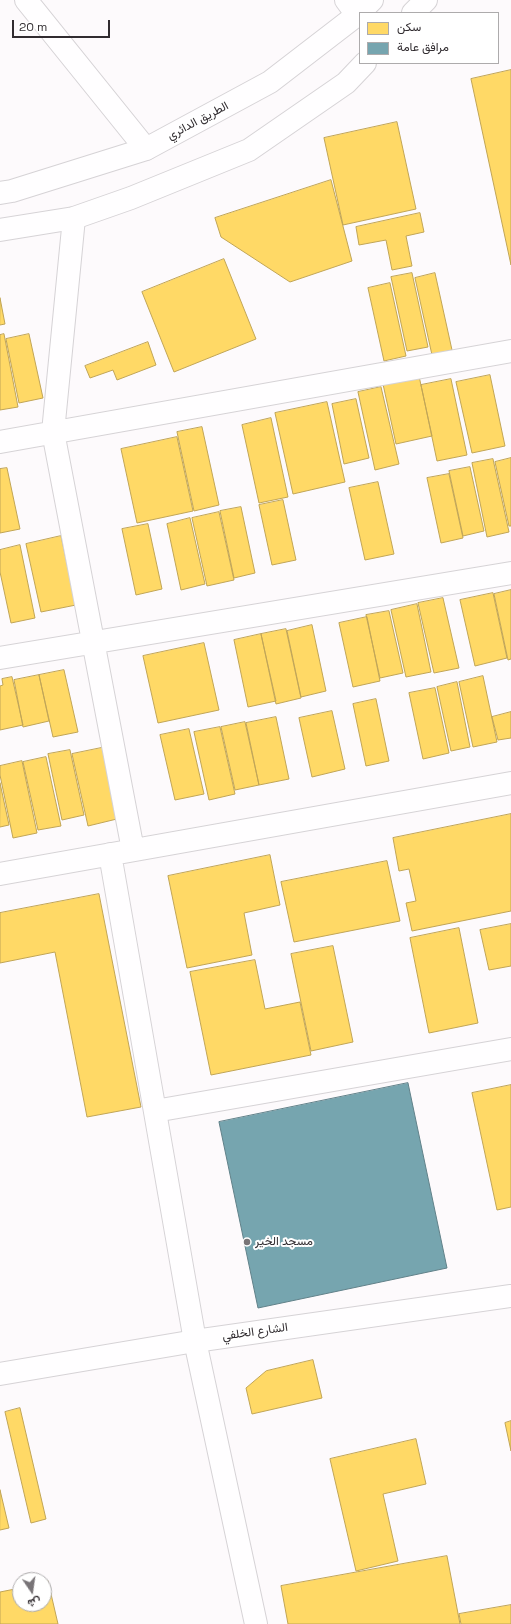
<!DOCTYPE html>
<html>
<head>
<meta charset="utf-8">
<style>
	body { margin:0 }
	#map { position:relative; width:511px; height:1624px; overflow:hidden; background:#fdfafc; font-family:"Space Grotesk",Vazirmatn,sans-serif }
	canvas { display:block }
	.legend { position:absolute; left:359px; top:12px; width:140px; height:52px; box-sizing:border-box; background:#fff; border:1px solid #adabac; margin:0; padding:5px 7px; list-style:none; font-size:12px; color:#312c30 }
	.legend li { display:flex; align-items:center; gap:8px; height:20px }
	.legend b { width:20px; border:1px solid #adabac }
	.north { position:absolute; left:12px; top:1572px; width:40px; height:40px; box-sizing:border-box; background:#fff; border:1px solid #adabac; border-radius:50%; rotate:167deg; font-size:11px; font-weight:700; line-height:16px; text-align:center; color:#312c30 }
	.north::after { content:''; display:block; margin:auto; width:14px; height:18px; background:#787477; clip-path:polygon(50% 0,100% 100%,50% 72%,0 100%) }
	.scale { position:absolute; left:12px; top:20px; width:98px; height:18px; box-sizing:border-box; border:2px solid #312c30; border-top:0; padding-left:5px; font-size:12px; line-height:14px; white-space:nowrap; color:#312c30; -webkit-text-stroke:3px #fff; paint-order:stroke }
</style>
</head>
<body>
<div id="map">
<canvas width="511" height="1624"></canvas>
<ul class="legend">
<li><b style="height:11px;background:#ffd966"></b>سكن</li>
<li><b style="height:11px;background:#76a5af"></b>مرافق عامة</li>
</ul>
<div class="north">ش</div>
<div class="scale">20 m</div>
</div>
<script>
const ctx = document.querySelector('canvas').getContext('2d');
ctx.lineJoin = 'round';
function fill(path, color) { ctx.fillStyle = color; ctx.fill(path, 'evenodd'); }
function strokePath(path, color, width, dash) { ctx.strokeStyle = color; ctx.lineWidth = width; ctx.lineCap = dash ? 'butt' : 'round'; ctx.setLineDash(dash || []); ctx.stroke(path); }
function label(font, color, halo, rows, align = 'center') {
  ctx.font = font + ' "Space Grotesk",Vazirmatn,sans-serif'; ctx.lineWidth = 4; ctx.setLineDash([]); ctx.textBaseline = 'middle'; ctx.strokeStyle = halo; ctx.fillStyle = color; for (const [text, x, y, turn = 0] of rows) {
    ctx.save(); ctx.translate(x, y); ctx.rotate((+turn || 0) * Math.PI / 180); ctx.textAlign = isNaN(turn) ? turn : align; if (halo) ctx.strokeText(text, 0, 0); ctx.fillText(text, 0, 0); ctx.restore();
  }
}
const homes = new Path2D(`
	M 511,70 L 511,265 L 471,79 Z
	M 397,122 L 416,209 L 343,225 L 324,138 Z
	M 331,180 L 352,261 L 290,282 L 221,237 L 215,218 Z
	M 420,213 L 424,232 L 406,236 L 412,266 L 392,270 L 386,240 L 359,245 L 356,227 Z
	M 224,259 L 256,339 L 174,372 L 142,292 Z
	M 412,273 L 428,347 L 407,351 L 391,277 Z
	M 435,273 L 452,350 L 432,355 L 415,278 Z
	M 390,283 L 406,356 L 384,361 L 368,288 Z
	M 0,298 L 5,324 L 0,325 Z
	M 4,334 L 18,407 L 0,410 L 0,335 Z
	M 29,334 L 43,398 L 19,403 L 6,339 Z
	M 148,342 L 156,365 L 117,380 L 113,370 L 90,378 L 85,366 Z
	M 490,375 L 505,446 L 472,453 L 456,382 Z
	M 419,376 L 432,436 L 396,444 L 383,384 Z
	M 451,379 L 467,455 L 437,461 L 421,385 Z
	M 381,387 L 399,464 L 375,470 L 358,392 Z
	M 356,399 L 369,458 L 344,464 L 332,404 Z
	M 327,402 L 345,482 L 293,494 L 275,413 Z
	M 271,418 L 288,497 L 259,503 L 242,425 Z
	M 202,427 L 219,505 L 194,511 L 177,432 Z
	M 177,437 L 193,511 L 137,523 L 121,449 Z
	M 511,458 L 511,526 L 509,526 L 495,462 Z
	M 493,459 L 509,532 L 487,537 L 472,463 Z
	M 470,467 L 484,531 L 463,536 L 449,471 Z
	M 7,468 L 20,529 L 0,533 L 0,469 Z
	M 449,474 L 463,538 L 441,543 L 427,478 Z
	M 378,482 L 394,554 L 365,560 L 349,488 Z
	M 283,500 L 296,560 L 272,565 L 259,505 Z
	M 241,507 L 255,573 L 234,578 L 220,511 Z
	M 219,512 L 234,580 L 207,586 L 192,518 Z
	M 190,518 L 205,584 L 181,590 L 167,524 Z
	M 148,524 L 162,589 L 136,595 L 122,529 Z
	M 61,536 L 76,605 L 41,612 L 26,544 Z
	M 20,545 L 35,618 L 11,623 L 0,572 L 0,550 Z
	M 511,590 L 511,659 L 508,660 L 494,594 Z
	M 493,593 L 507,658 L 475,666 L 460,600 Z
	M 443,598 L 459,668 L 434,673 L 418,603 Z
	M 417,604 L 431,672 L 406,677 L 391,610 Z
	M 389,611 L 403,673 L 380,678 L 366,615 Z
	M 367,617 L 380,681 L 353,687 L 339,623 Z
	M 312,625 L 326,691 L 301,697 L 287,631 Z
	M 286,629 L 301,698 L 276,704 L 261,634 Z
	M 261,634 L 276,701 L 248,707 L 234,640 Z
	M 204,643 L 219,710 L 158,723 L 143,656 Z
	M 64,670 L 78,732 L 53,737 L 39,675 Z
	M 39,675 L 49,721 L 23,727 L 14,680 Z
	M 483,676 L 497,742 L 473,747 L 459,682 Z
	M 12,677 L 23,725 L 0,730 L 0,686 L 3,685 L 2,679 Z
	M 457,682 L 470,747 L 451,751 L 437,687 Z
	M 435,688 L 449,753 L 423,759 L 409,693 Z
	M 376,699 L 389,761 L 366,766 L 353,704 Z
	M 332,711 L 345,769 L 312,777 L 299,718 Z
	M 511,712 L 511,738 L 498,740 L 492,717 Z
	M 276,717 L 289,779 L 259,785 L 246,723 Z
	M 245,722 L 259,785 L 235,790 L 221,727 Z
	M 220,727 L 235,794 L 209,800 L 194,732 Z
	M 189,729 L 204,794 L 175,800 L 160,735 Z
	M 106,747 L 121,818 L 88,826 L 72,754 Z
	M 70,750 L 84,815 L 62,820 L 48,754 Z
	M 46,757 L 61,826 L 38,830 L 23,762 Z
	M 22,761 L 37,833 L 13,838 L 0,775 L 0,766 Z
	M 0,783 L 9,825 L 0,827 Z
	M 511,814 L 511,911 L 412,931 L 406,903 L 416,901 L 409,869 L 399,871 L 393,838 Z
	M 270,855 L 280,905 L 244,913 L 252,955 L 187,968 L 168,876 Z
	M 387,861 L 400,921 L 294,942 L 281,882 Z
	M 99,894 L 141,1107 L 87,1117 L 55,952 L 0,963 L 0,913 Z
	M 511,924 L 511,966 L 489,970 L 480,930 Z
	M 459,928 L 478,1023 L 429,1033 L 410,938 Z
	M 333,946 L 353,1042 L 311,1051 L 291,954 Z
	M 255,960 L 265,1009 L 300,1002 L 311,1055 L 211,1075 L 190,972 Z
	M 511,1085 L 511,1207 L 497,1210 L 472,1093 Z
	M 313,1360 L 322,1398 L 252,1414 L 246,1388 L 266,1371 Z
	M 20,1408 L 46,1519 L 31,1523 L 5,1412 Z
	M 511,1421 L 511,1451 L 505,1423 Z
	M 416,1439 L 426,1484 L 383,1494 L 398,1561 L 356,1571 L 330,1459 Z
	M 0,1490 L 9,1528 L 0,1530 Z
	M 447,1556 L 460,1624 L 288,1624 L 281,1586 Z
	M 48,1581 L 58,1624 L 0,1624 L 0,1592 L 20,1588 L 20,1604 L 44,1604 L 44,1582 Z
	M 511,1605 L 511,1624 L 461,1624 L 459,1614 Z`);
fill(homes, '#ffd966');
strokePath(homes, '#c1a556', 1);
const public = new Path2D(`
	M 408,1083 L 447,1268 L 258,1308 L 219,1122 Z`);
fill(public, '#76a5af');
strokePath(public, '#618189', 1);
const minor = new Path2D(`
	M 26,0 L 146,149
	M 346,0 L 357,15
	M 74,218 L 53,432 L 133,850
	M 0,442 L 511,351
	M 0,658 L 511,573
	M 110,854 L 195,1341 L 256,1624
	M 0,874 L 511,783
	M 155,1111 L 511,1049`);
const tertiary = new Path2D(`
	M 0,1374 L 195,1341 L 511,1296`);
const secondary = new Path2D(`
	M 413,13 L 426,0
	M 0,193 L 12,191 L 146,149 L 270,82 L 357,15 L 372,0
	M 0,230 L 74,218 L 131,198 L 249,150 L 346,83 L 365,63`);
strokePath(minor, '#d6d3d6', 24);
strokePath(tertiary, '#d6d3d6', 24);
strokePath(secondary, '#d6d3d6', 24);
strokePath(minor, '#fffeff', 22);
strokePath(tertiary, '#fffeff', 22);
strokePath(secondary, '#fffeff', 22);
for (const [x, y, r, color] of [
	[247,1242,4,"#787477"]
]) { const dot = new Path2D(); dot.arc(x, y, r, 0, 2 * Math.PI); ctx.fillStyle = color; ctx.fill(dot); strokePath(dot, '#fff', 1.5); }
label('12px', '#312c30', '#fff', [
	["الطريق الدائري",198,121,-28],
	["الشارع الخلفي",255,1332,-8]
]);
label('12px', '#312c30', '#fff', [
	["مسجد الخير",255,1242]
], 'left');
</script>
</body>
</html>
